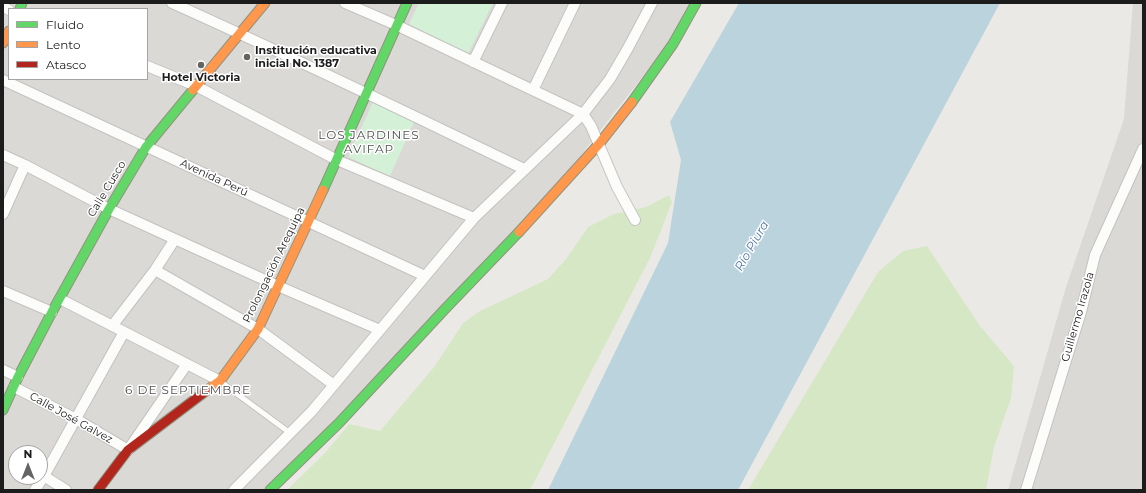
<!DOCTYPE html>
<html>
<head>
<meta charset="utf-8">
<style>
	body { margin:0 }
	#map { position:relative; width:1146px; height:493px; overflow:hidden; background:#ebe9e5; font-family:Montserrat,sans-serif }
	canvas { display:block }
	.frame { position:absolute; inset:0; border:4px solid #1c1c1c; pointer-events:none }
	.legend { position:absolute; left:8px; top:8px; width:140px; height:72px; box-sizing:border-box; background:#fff; border:1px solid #a4a4a4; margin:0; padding:5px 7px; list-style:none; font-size:12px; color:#1c1c1c }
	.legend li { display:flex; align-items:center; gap:8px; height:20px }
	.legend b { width:20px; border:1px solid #a4a4a4 }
	.north { position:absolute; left:8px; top:445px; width:40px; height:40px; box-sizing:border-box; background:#fff; border:1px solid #a4a4a4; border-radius:50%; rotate:0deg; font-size:11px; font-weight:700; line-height:16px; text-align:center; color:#1c1c1c }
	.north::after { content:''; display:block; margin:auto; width:14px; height:18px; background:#646462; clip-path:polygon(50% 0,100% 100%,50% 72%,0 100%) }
</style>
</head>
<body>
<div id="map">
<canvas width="1146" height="493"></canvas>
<div class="frame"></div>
<ul class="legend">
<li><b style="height:5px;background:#63d668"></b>Fluido</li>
<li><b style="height:5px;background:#ff974d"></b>Lento</li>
<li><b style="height:5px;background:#b3261e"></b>Atasco</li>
</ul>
<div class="north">N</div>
</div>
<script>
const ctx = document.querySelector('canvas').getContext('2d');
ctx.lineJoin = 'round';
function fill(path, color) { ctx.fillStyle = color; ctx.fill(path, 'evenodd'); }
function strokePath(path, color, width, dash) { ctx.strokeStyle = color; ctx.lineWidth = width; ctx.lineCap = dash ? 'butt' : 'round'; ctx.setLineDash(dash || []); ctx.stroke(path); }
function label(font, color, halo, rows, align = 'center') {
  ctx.font = font + ' Montserrat,sans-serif'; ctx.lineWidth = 3; ctx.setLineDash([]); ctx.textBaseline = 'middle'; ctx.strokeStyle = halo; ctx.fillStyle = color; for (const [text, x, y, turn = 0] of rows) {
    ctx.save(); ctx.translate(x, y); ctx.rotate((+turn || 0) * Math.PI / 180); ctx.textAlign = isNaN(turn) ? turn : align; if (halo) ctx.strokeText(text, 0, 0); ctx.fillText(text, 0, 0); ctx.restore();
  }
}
fill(new Path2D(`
	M 3,3 L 701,3 L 543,203 L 272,490 L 3,490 ZM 9,9 L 147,9 L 147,79 L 9,79 ZM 16,453 L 40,453 L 40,477 L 16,477 Z
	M 1133,3 L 1143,3 L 1143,490 L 1008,490 L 1066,287 L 1124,119 Z`), '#dad9d6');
fill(new Path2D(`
	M 669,195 L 672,202 L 650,258 L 530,490 L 287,490 L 326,452 L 349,424 L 380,431 L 435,366 L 463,323 L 480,311 L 548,279 L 566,259 L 588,227 L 614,214 L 646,207 Z
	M 927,246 L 980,326 L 1014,366 L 1011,398 L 994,447 L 986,490 L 748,490 L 878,272 L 903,251 Z`), '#d6e7c5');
fill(new Path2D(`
	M 419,3 L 493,3 L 468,54 L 409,24 Z
	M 373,102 L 415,120 L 390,176 L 348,157 Z`), '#d4f0d6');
fill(new Path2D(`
	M 739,3 L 1000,3 L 738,490 L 548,490 L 668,243 L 681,160 L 670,122 Z`), '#bad3dd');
const lane = new Path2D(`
	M 221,382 L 290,433`);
const street = new Path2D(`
	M 172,3 C 291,56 407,113 524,169
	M 345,3 L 396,25 L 583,114 L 591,126 L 617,187 L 635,220
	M 3,7 L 9,10
	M 473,62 L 502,3
	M 147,66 L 196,86 L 337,160 L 474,218
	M 3,80 L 425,276
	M 533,90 L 575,3
	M 3,155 L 25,165 L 109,209 L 278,286 L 380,330
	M 3,214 L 25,165
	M 155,270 L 258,329 L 334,385
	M 3,291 L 52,312
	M 60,299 L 220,381
	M 112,326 L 155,270 L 175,239
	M 3,370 L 18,377
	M 14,387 L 76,419 L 128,450 L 187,364
	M 44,476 L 66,490
	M 35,490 L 44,476 L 124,332
	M 234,490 L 312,411 L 474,218 L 583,114 L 610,79 L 628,48 L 652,3
	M 1026,490 L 1081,312 L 1095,255 L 1143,149`);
const fast = new Path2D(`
	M 20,9 L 22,3
	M 632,102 L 673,44 L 696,3
	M 323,190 L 407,3
	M 3,410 L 18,377 L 52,312 L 109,209 L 146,147 L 193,90
	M 270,490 L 339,423 L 445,309 L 519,232`);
const slow = new Path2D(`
	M 3,43 L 9,31
	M 193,90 L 265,3
	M 519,232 L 599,144 L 632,102
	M 206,391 L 220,381 L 258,329 L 323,190`);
const jam = new Path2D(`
	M 98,490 L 128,450 L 206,391`);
strokePath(lane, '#c3c2c1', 7);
strokePath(street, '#c3c2c1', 12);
strokePath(fast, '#91937e', 11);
strokePath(slow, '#91937e', 11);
strokePath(jam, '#91937e', 11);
strokePath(lane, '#fcfcfb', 5);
strokePath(street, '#fcfcfb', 10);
strokePath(fast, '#63d668', 9);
strokePath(slow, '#ff974d', 9);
strokePath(jam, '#b3261e', 9);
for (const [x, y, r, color] of [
	[247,57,4,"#646462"],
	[201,65,4,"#646462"]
]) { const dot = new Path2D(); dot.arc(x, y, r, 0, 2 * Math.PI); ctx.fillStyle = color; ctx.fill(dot); strokePath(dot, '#fff', 1.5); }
label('bold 11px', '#1c1c1c', '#fff', [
	["Institución educativa",255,51],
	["inicial No. 1387",255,64],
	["Hotel Victoria",201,78,"center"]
], 'left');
label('11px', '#1c1c1c', '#fff', [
	["Avenida Perú",214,178,25],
	["Calle Cusco",107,189,-59],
	["Prolongación Arequipa",274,265,-64],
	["Guillermo Irazola",1078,317,-74],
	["Calle José Galvez",71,418,29]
]);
ctx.letterSpacing = '1px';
label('12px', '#4f4f4f', '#fff', [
	["LOS JARDINES",369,135],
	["AVIFAP",369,149],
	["6 DE SEPTIEMBRE",188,390]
]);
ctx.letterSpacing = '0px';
label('italic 12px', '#4e75a7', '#fff', [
	["Río Piura",752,246,-60]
]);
</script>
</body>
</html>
